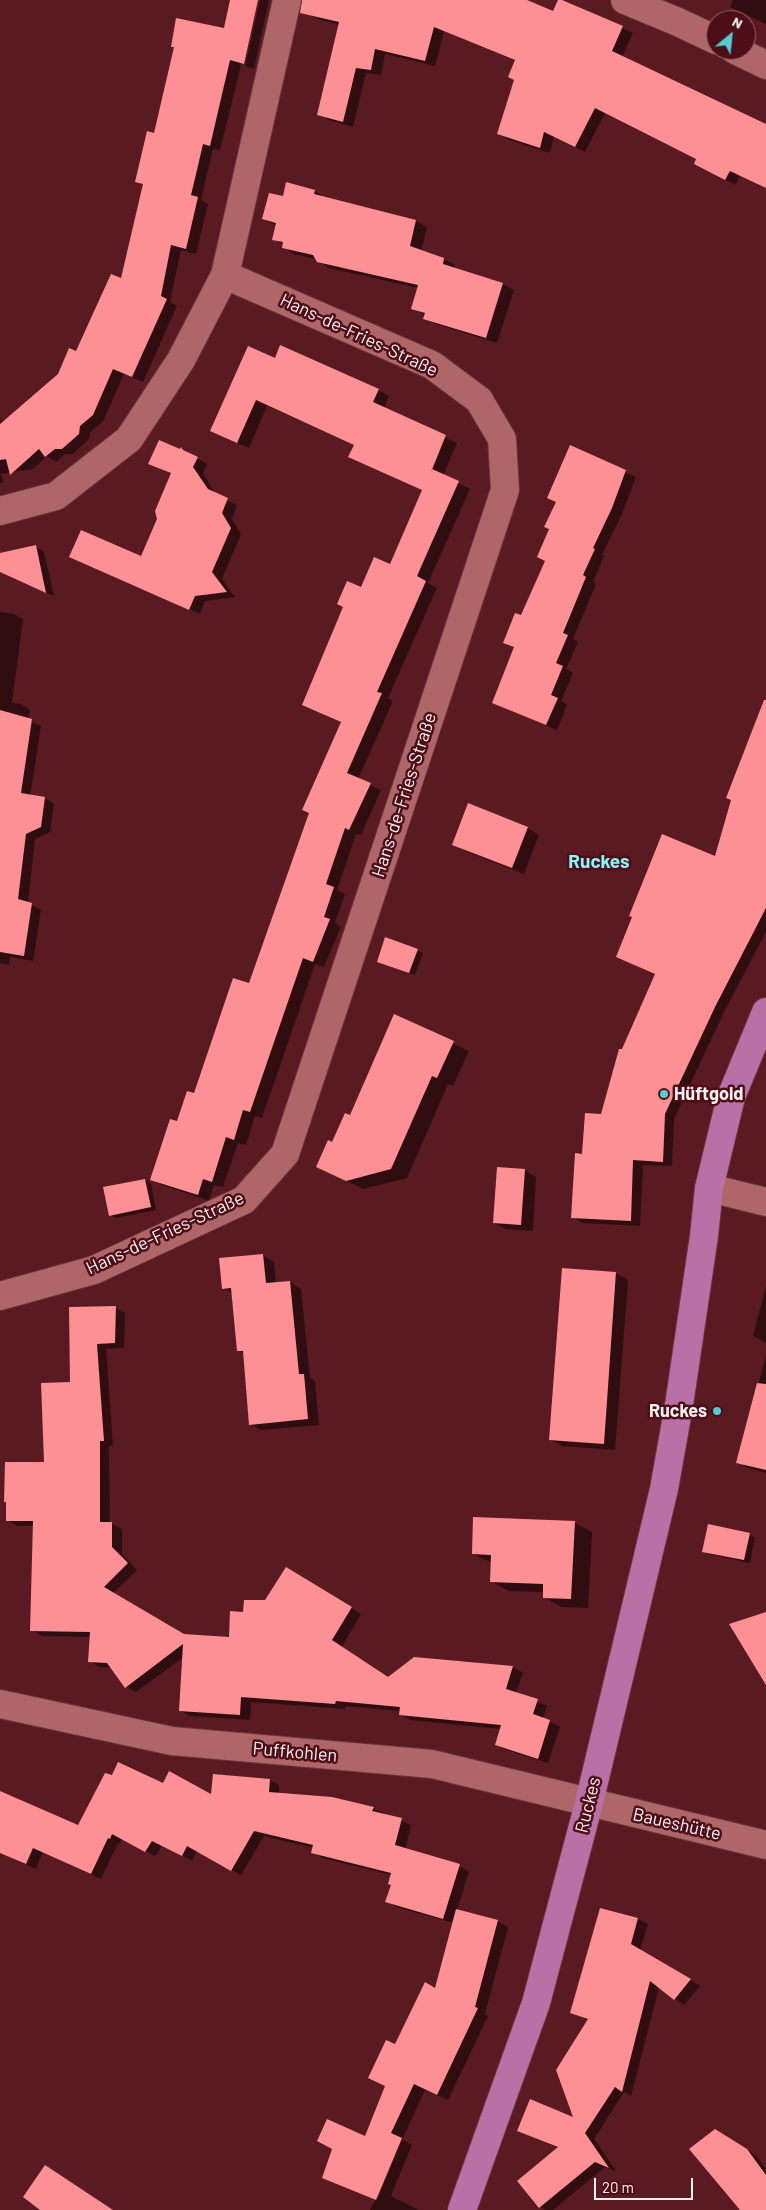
<!DOCTYPE html>
<html>
<head>
<meta charset="utf-8">
<style>
	body { margin:0 }
	#map { position:relative; width:766px; height:2210px; overflow:hidden; background:#5a1a21; font-family:Barlow,sans-serif }
	canvas { display:block }
	.north { position:absolute; left:706px; top:10px; width:50px; height:50px; box-sizing:border-box; background:#4e0e17; border:1px solid #93696f; border-radius:50%; rotate:28deg; font-size:14px; font-weight:700; line-height:20px; text-align:center; color:#faf2f2 }
	.north::after { content:''; display:block; margin:auto; width:18px; height:22px; background:#52ccd0; clip-path:polygon(50% 0,100% 100%,50% 72%,0 100%) }
	.scale { position:absolute; left:594px; top:2178px; width:99px; height:22px; box-sizing:border-box; border:2px solid #faf2f2; border-top:0; padding-left:6px; font-size:15px; line-height:18px; white-space:nowrap; color:#faf2f2; -webkit-text-stroke:4px #4e0e17; paint-order:stroke }
</style>
</head>
<body>
<div id="map">
<canvas width="766" height="2210"></canvas>
<div class="north">N</div>
<div class="scale">20 m</div>
</div>
<script>
const ctx = document.querySelector('canvas').getContext('2d');
ctx.lineJoin = 'round';
function fill(path, color) { ctx.fillStyle = color; ctx.fill(path, 'evenodd'); }
function strokePath(path, color, width, dash) { ctx.strokeStyle = color; ctx.lineWidth = width; ctx.lineCap = dash ? 'butt' : 'round'; ctx.setLineDash(dash || []); ctx.stroke(path); }
function label(font, color, halo, rows, align = 'center') {
  ctx.font = font + ' Barlow,sans-serif'; ctx.lineWidth = 5; ctx.setLineDash([]); ctx.textBaseline = 'middle'; ctx.strokeStyle = halo; ctx.fillStyle = color; for (const [text, x, y, turn = 0] of rows) {
    ctx.save(); ctx.translate(x, y); ctx.rotate((+turn || 0) * Math.PI / 180); ctx.textAlign = isNaN(turn) ? turn : align; if (halo) ctx.strokeText(text, 0, 0); ctx.fillText(text, 0, 0); ctx.restore();
  }
}
fill(new Path2D(`
	M 231,0 L 257,0 L 220,150 L 213,149 L 201,200 L 208,204 L 196,254 L 181,250 L 170,302 L 177,306 L 143,382 L 124,374 L 103,421 L 90,432 L 89,439 L 73,454 L 65,454 L 56,462 L 47,456 L 33,469 L 1,474 L 3,482 L 0,483 L 0,421 L 8,419 L 59,375 L 77,353 L 122,279 L 144,185 L 136,181 L 155,134 L 225,30 Z
	M 260,0 L 269,0 L 254,69 L 245,66 Z
	M 314,0 L 521,0 L 554,13 L 593,14 L 633,33 L 622,57 L 766,125 L 766,188 L 740,175 L 736,185 L 706,169 L 698,160 L 605,113 L 585,152 L 554,136 L 550,153 L 509,140 L 498,134 L 516,80 L 516,61 L 444,31 L 435,66 L 385,54 L 381,75 L 366,73 L 353,127 L 329,120 L 319,114 L 340,25 L 320,20 L 310,14 Z
	M 733,0 L 766,0 L 766,24 L 730,7 Z
	M 287,184 L 315,191 L 325,198 L 416,221 L 427,227 L 421,251 L 444,259 L 455,265 L 454,268 L 503,284 L 514,290 L 497,343 L 436,324 L 425,318 L 426,315 L 412,308 L 418,288 L 329,268 L 316,259 L 294,254 L 283,247 L 284,245 L 274,239 L 277,226 L 264,219 L 284,198 Z
	M 275,359 L 378,390 L 389,396 L 384,409 L 457,443 L 443,476 L 470,489 L 428,583 L 437,588 L 388,698 L 393,701 L 358,779 L 381,790 L 361,835 L 356,834 L 337,890 L 345,894 L 335,923 L 341,927 L 324,967 L 315,964 L 262,1118 L 255,1116 L 246,1145 L 238,1143 L 223,1187 L 214,1185 L 209,1201 L 162,1185 L 151,1179 L 178,1122 L 195,1095 L 250,985 L 342,723 L 303,704 L 362,588 L 390,566 L 423,491 L 355,445 L 267,406 L 249,448 L 223,437 Z
	M 571,447 L 636,477 L 622,514 L 602,555 L 604,556 L 593,582 L 596,584 L 573,639 L 578,642 L 566,669 L 573,673 L 561,701 L 567,705 L 557,730 L 493,702 L 515,648 L 505,642 L 521,617 L 546,561 L 550,529 Z
	M 182,449 L 207,464 L 203,473 L 216,495 L 237,505 L 232,519 L 241,534 L 222,579 L 235,597 L 205,601 L 200,614 L 80,562 L 142,558 L 159,519 L 172,474 L 150,463 Z
	M 36,547 L 44,552 L 54,596 L 10,577 L 0,566 L 0,554 Z
	M 0,612 L 14,614 L 23,619 L 12,703 L 21,704 L 30,710 L 28,720 L 41,726 L 30,796 L 45,798 L 54,804 L 50,832 L 35,839 L 28,903 L 41,910 L 33,961 L 10,957 L 9,965 L 0,963 Z
	M 766,733 L 766,932 L 724,1012 L 674,1119 L 672,1166 L 643,1165 L 640,1226 L 582,1223 L 573,1217 L 583,1155 L 602,1115 L 623,1051 L 656,975 L 618,957 L 716,858 Z
	M 469,805 L 528,828 L 539,835 L 524,874 L 465,851 L 453,844 Z
	M 417,950 L 423,953 L 415,975 L 384,964 Z
	M 395,1015 L 469,1051 L 453,1086 L 448,1084 L 407,1178 L 363,1189 L 318,1167 L 351,1117 Z
	M 525,1170 L 536,1177 L 533,1231 L 506,1229 L 494,1223 Z
	M 145,1180 L 151,1183 L 156,1210 L 116,1218 L 110,1215 Z
	M 263,1255 L 274,1262 L 276,1284 L 290,1282 L 301,1289 L 310,1378 L 315,1381 L 319,1425 L 261,1430 L 250,1424 L 244,1354 L 239,1350 L 233,1293 L 223,1288 Z
	M 563,1269 L 616,1273 L 628,1280 L 615,1450 L 562,1446 L 550,1439 Z
	M 766,1286 L 766,1343 L 753,1336 Z
	M 115,1308 L 125,1313 L 124,1348 L 106,1349 L 113,1446 L 109,1446 L 110,1523 L 122,1529 L 122,1554 L 137,1570 L 113,1593 L 184,1635 L 230,1638 L 245,1613 L 266,1602 L 286,1568 L 361,1614 L 342,1647 L 389,1678 L 414,1658 L 513,1667 L 523,1673 L 516,1693 L 547,1706 L 543,1718 L 560,1727 L 548,1763 L 506,1750 L 496,1745 L 501,1729 L 410,1720 L 400,1714 L 400,1711 L 345,1706 L 345,1709 L 251,1702 L 250,1720 L 190,1716 L 180,1710 L 184,1657 L 136,1692 L 126,1687 L 112,1668 L 99,1667 L 90,1661 L 91,1637 L 42,1636 L 32,1630 L 34,1526 L 17,1526 L 7,1520 L 46,1463 L 71,1384 Z
	M 766,1355 L 766,1473 L 748,1468 L 738,1462 Z
	M 575,1523 L 592,1532 L 588,1608 L 561,1607 L 544,1597 L 544,1592 L 508,1591 L 491,1581 L 492,1563 L 473,1554 Z
	M 749,1534 L 755,1538 L 750,1563 L 709,1554 L 704,1551 Z
	M 270,1780 L 279,1785 L 279,1794 L 373,1808 L 411,1825 L 405,1850 L 459,1866 L 469,1871 L 457,1910 L 497,1921 L 508,1927 L 485,2014 L 488,2016 L 448,2100 L 425,2090 L 403,2138 L 400,2138 L 377,2195 L 379,2196 L 402,2139 L 412,2145 L 391,2196 L 419,2210 L 370,2210 L 375,2200 L 323,2178 L 366,2137 L 386,2086 L 395,2046 L 436,1989 L 454,1923 L 396,1907 L 387,1901 L 392,1886 L 392,1875 L 322,1858 L 313,1852 L 314,1848 L 264,1836 L 241,1875 L 197,1850 L 192,1861 L 163,1845 L 155,1856 L 122,1839 L 120,1844 L 118,1843 L 101,1879 L 43,1852 L 36,1869 L 0,1853 L 0,1793 L 79,1827 L 163,1784 L 212,1796 Z
	M 601,1909 L 638,1919 L 648,1924 L 640,1950 L 700,1986 L 684,2005 L 659,1987 L 631,2096 L 624,2092 L 594,2139 L 616,2171 L 605,2167 L 553,2210 L 545,2210 L 540,2207 L 558,2148 L 518,2131 L 575,2120 L 589,2020 L 572,2013 Z
	M 725,2136 L 757,2156 L 766,2170 L 766,2210 L 741,2210 Z`), '#0007');
fill(new Path2D(`
	M 230,0 L 258,0 L 244,64 L 230,60 L 210,146 L 203,144 L 197,170 L 191,195 L 198,197 L 186,249 L 171,245 L 161,296 L 167,299 L 132,377 L 113,369 L 93,415 L 80,426 L 79,434 L 62,449 L 55,449 L 45,457 L 39,449 L 10,475 L 6,459 L 0,460 L 0,424 L 58,374 L 69,348 L 76,351 L 111,274 L 121,278 L 143,184 L 135,182 L 147,131 L 154,133 L 174,47 L 171,47 L 176,18 L 224,28 Z
	M 302,0 L 527,0 L 553,11 L 558,0 L 562,0 L 623,26 L 612,51 L 766,124 L 766,188 L 730,171 L 725,180 L 694,164 L 696,159 L 595,108 L 575,147 L 544,132 L 540,148 L 497,134 L 514,80 L 508,77 L 515,60 L 434,27 L 425,61 L 375,49 L 371,70 L 356,68 L 343,122 L 317,115 L 339,22 L 300,13 Z
	M 286,182 L 315,190 L 314,194 L 416,220 L 410,246 L 444,258 L 443,264 L 503,283 L 486,338 L 423,319 L 425,313 L 411,309 L 418,285 L 317,262 L 313,255 L 282,248 L 283,242 L 272,240 L 276,223 L 262,219 L 269,193 L 283,196 Z
	M 280,345 L 379,389 L 373,402 L 446,435 L 431,472 L 432,469 L 459,481 L 417,576 L 426,581 L 377,692 L 382,693 L 347,773 L 371,783 L 349,830 L 345,828 L 326,884 L 334,887 L 324,917 L 330,919 L 313,962 L 303,958 L 250,1112 L 243,1110 L 234,1140 L 226,1137 L 212,1182 L 203,1179 L 198,1195 L 150,1180 L 170,1119 L 177,1121 L 187,1091 L 194,1093 L 233,978 L 249,983 L 309,813 L 302,810 L 341,722 L 302,705 L 343,607 L 337,604 L 347,581 L 361,587 L 374,557 L 390,564 L 422,490 L 348,457 L 354,445 L 256,400 L 237,443 L 210,431 L 248,346 L 275,358 Z
	M 159,440 L 180,449 L 181,447 L 183,450 L 198,457 L 193,467 L 208,489 L 228,498 L 222,513 L 231,528 L 212,572 L 227,592 L 195,596 L 189,610 L 69,557 L 81,530 L 141,556 L 157,519 L 155,511 L 171,473 L 148,464 Z
	M 570,445 L 626,470 L 612,508 L 593,548 L 595,549 L 583,575 L 586,577 L 563,633 L 568,635 L 556,663 L 563,666 L 551,695 L 558,698 L 546,725 L 492,703 L 514,647 L 503,643 L 515,613 L 521,615 L 545,561 L 537,557 L 549,529 L 544,527 L 556,502 L 547,498 Z
	M 36,545 L 46,593 L 0,572 L 0,553 Z
	M 764,700 L 766,700 L 766,908 L 715,1007 L 665,1114 L 663,1162 L 633,1160 L 631,1221 L 571,1218 L 575,1153 L 582,1154 L 585,1113 L 601,1114 L 619,1049 L 622,1049 L 655,974 L 616,957 L 632,917 L 629,916 L 662,834 L 715,856 L 731,800 L 726,798 Z
	M 0,710 L 32,719 L 21,793 L 45,797 L 41,827 L 26,834 L 18,899 L 32,903 L 24,956 L 0,952 Z
	M 468,803 L 528,827 L 512,868 L 452,845 Z
	M 385,937 L 418,949 L 409,973 L 377,962 Z
	M 394,1014 L 454,1041 L 437,1078 L 432,1076 L 391,1169 L 346,1181 L 316,1167 L 328,1140 L 332,1142 L 345,1113 L 350,1115 Z
	M 497,1167 L 525,1169 L 521,1225 L 493,1223 Z
	M 145,1179 L 151,1207 L 109,1216 L 103,1187 Z
	M 263,1254 L 266,1283 L 290,1281 L 299,1374 L 304,1374 L 308,1419 L 249,1425 L 243,1351 L 237,1351 L 231,1288 L 222,1289 L 219,1258 Z
	M 562,1268 L 616,1272 L 604,1444 L 549,1440 Z
	M 116,1306 L 115,1343 L 97,1344 L 104,1441 L 100,1441 L 100,1522 L 112,1522 L 112,1547 L 128,1563 L 104,1587 L 184,1634 L 229,1637 L 230,1611 L 243,1612 L 244,1600 L 265,1600 L 286,1567 L 352,1607 L 332,1640 L 388,1677 L 414,1657 L 513,1666 L 506,1689 L 538,1699 L 533,1714 L 550,1720 L 538,1759 L 495,1745 L 501,1725 L 399,1715 L 400,1707 L 336,1701 L 335,1704 L 241,1697 L 240,1715 L 179,1711 L 183,1644 L 125,1688 L 107,1663 L 88,1662 L 90,1632 L 30,1631 L 33,1521 L 6,1521 L 6,1502 L 4,1502 L 5,1462 L 44,1462 L 41,1383 L 70,1382 L 69,1307 Z
	M 757,1383 L 766,1384 L 766,1470 L 736,1463 Z
	M 473,1517 L 575,1521 L 571,1599 L 543,1598 L 543,1584 L 490,1582 L 491,1555 L 472,1554 Z
	M 708,1524 L 750,1533 L 744,1560 L 702,1552 Z
	M 766,1612 L 766,1685 L 729,1624 Z
	M 118,1762 L 163,1783 L 169,1771 L 211,1794 L 213,1774 L 270,1779 L 269,1792 L 332,1797 L 374,1807 L 372,1811 L 402,1818 L 395,1845 L 460,1864 L 443,1919 L 385,1902 L 391,1885 L 388,1884 L 391,1873 L 311,1853 L 313,1845 L 254,1831 L 231,1871 L 187,1846 L 182,1856 L 152,1841 L 145,1852 L 112,1834 L 110,1839 L 108,1838 L 91,1874 L 33,1848 L 26,1864 L 0,1853 L 0,1791 L 78,1825 L 105,1773 L 112,1775 Z
	M 600,1908 L 638,1918 L 631,1944 L 691,1979 L 674,2000 L 650,1981 L 622,2092 L 615,2087 L 585,2133 L 609,2168 L 595,2162 L 539,2208 L 517,2181 L 558,2147 L 517,2131 L 530,2099 L 573,2117 L 556,2070 L 588,2019 L 570,2013 Z
	M 456,1909 L 498,1920 L 475,2007 L 478,2008 L 437,2095 L 414,2084 L 391,2133 L 402,2138 L 376,2200 L 322,2178 L 332,2149 L 317,2141 L 327,2119 L 365,2136 L 385,2086 L 368,2078 L 386,2040 L 395,2044 L 425,1982 L 435,1988 Z
	M 715,2129 L 747,2149 L 766,2175 L 766,2210 L 740,2210 L 689,2149 Z
	M 45,2165 L 113,2210 L 40,2210 L 23,2197 Z`), '#fd9094');
const minor = new Path2D(`
	M 625,0 L 678,22 L 716,40
	M 735,50 L 766,65
	M 0,511 L 56,496 L 129,439 L 181,360 L 225,275 L 287,0
	M 709,1188 L 766,1202
	M 0,1296 L 94,1270 L 244,1200 L 285,1154 L 505,490 L 502,439 L 479,400 L 432,365 L 225,275
	M 0,1704 L 172,1741 L 432,1764 L 766,1845`);
const major = new Path2D(`
	M 462,2210 L 536,2003 L 589,1803 L 664,1489 L 679,1405 L 704,1236 L 709,1188 L 731,1097 L 766,1012`);
strokePath(minor, '#67353c', 30);
strokePath(major, '#67353c', 30);
strokePath(minor, '#af6668', 28);
strokePath(major, '#b771a7', 28);
for (const [x, y, r, color] of [
	[664,1094,5,"#52ccd0"],
	[717,1411,5,"#52ccd0"]
]) { const dot = new Path2D(); dot.arc(x, y, r, 0, 2 * Math.PI); ctx.fillStyle = color; ctx.fill(dot); strokePath(dot, '#4e0e17', 2); }
label('18px', '#faf2f2', '#4e0e17', [
	["Hans-de-Fries-Straße",359,335,25],
	["Hans-de-Fries-Straße",404,795,-72],
	["Hans-de-Fries-Straße",165,1233,-25],
	["Puffkohlen",295,1752,5],
	["Ruckes",588,1805,-76],
	["Baueshütte",677,1824,13]
]);
label('bold 18px', '#faf2f2', '#4e0e17', [
	["Hüftgold",674,1094],
	["Ruckes",707,1411,"right"]
], 'left');
label('bold 19px', '#89f5f8', '#4e0e17', [
	["Ruckes",599,862]
]);
</script>
</body>
</html>
